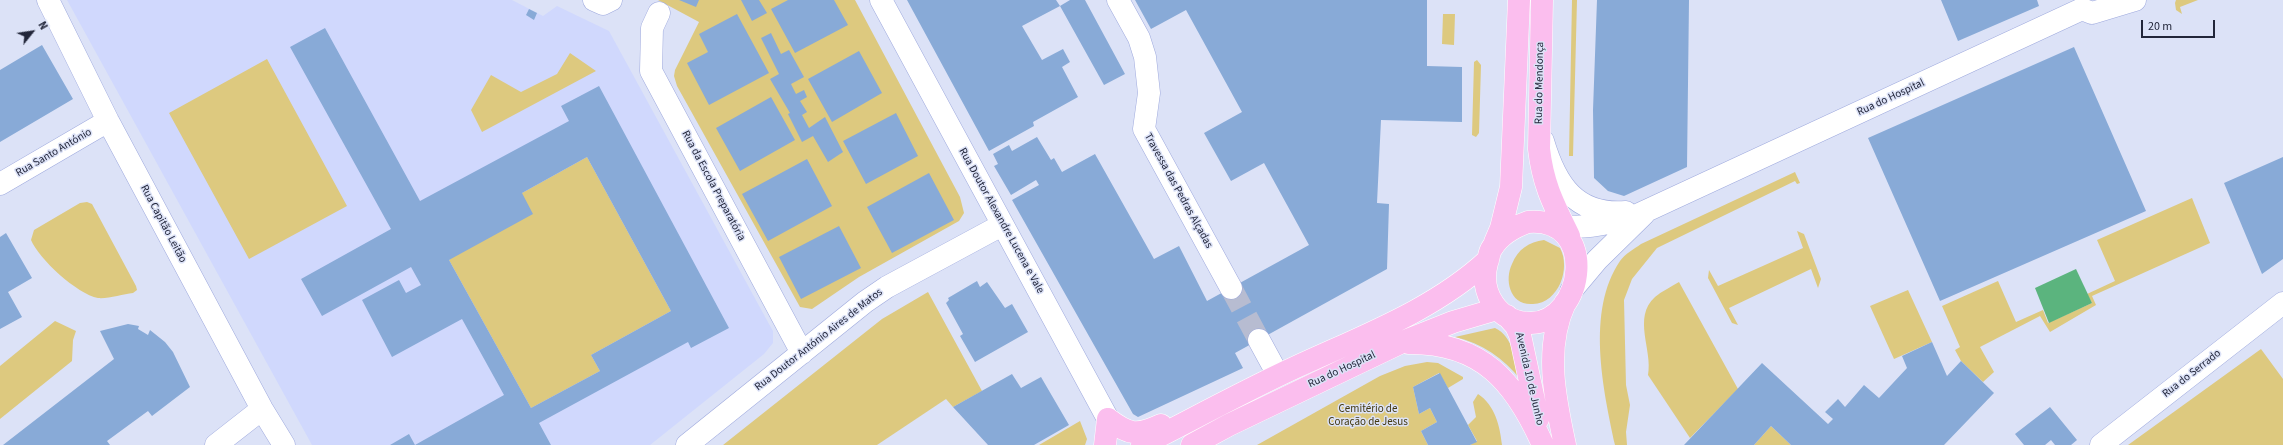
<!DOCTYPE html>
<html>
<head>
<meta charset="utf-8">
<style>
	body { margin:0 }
	#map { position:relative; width:2283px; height:445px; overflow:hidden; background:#dce2f7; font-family:"Source Sans 3",sans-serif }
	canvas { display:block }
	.north { position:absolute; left:12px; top:12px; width:40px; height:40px; -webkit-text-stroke:3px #dce2f7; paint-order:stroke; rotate:60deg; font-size:11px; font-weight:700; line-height:16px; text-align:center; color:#22263a }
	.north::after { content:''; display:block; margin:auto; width:14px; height:18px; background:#22263a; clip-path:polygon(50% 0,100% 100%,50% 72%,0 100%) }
	.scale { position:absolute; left:2141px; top:20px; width:74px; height:18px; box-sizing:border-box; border:2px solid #22263a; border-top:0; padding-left:5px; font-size:12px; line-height:14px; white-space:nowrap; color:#22263a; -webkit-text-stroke:3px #dce2f7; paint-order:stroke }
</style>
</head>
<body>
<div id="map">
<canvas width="2283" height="445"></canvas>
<div class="north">N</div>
<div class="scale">20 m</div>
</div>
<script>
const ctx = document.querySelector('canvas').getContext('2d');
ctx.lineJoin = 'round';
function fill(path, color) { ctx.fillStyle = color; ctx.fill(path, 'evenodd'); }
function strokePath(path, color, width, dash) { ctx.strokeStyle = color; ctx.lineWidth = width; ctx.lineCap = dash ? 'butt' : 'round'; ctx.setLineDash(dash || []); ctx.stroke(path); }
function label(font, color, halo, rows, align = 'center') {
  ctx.font = font + ' "Source Sans 3",sans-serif'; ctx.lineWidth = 3; ctx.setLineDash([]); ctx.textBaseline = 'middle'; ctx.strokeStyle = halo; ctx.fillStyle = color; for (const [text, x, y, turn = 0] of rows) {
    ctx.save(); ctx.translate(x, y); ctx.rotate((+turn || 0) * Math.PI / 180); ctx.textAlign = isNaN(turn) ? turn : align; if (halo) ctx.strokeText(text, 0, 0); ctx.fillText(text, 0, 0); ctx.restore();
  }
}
fill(new Path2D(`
	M 67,0 L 512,0 L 543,16 L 557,6 L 609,31 L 769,324 L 773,331 L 773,343 L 764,354 L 650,445 L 312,445 Z`), '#d0d8fd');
fill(new Path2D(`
	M 658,0 L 855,0 L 960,197 L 964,213 L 959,221 L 859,277 L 812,309 L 800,307 L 677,86 L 674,76 L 675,70 L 699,22 Z
	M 1572,0 L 1577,0 L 1573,156 L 1569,156 Z
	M 2176,0 L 2198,0 L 2180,7 L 2182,14 L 2176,10 L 2175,3 Z
	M 1443,14 L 1455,14 L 1454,45 L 1442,44 Z
	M 570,53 L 596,71 L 482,132 L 471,110 L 491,75 L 521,92 L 557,74 Z
	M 267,59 L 347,206 L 249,259 L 169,113 Z
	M 1477,60 L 1481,65 L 1479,133 L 1476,137 L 1472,135 L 1474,62 Z
	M 587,157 L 671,311 L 591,355 L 600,371 L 531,408 L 449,260 L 522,193 Z
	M 1795,172 L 1800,183 L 1797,184 L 1795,181 L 1657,248 L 1632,279 L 1624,300 L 1626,385 L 1630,405 L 1626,432 L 1627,445 L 1615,445 C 1603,389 1586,311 1620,261 C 1625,254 1634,249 1641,244 Z
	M 2192,198 L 2210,243 L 2092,296 L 2096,305 L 2050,332 L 2040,316 L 1980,347 L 1994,372 L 1983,382 L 1961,361 L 1955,350 L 1960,347 L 1942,306 L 1998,281 L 2016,322 L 2043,310 L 2048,323 L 2092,303 L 2087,294 L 2115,281 L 2097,240 Z
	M 87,202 L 92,204 L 136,286 L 137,290 L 133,293 C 123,294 108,299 98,298 C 77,294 39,259 31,240 L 34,230 L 80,203 Z
	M 1797,231 L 1804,234 L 1821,279 L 1818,288 L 1811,269 L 1729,308 L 1738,325 L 1732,323 L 1708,278 L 1709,270 L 1718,286 L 1803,248 Z
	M 1544,240 L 1560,248 C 1571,268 1559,303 1533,304 C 1510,306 1504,280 1512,264 C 1518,249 1529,242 1544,240 Z
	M 1679,282 L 1738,389 L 1690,438 L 1648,375 C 1653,350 1632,318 1655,297 C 1662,291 1671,287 1679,282 Z
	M 1908,290 L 1932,342 L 1894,359 L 1870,306 Z
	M 928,292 L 982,391 L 953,407 L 946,399 L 877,445 L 723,445 L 882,319 Z
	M 55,321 L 76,331 L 73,340 L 72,361 L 0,419 L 0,366 Z
	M 1495,328 C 1513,336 1516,362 1521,380 C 1503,358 1482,343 1455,337 Z
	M 2261,349 L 2283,379 L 2283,445 L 2128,445 Z
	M 1427,362 L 1438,363 L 1463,377 L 1463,379 L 1448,388 L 1439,373 L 1413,387 L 1419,414 L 1430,408 L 1437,422 L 1421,431 L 1428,445 L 1257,445 L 1380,376 L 1405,366 Z
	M 1478,394 C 1495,405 1500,426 1502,445 L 1470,445 L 1477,441 L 1468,425 L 1476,417 L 1473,402 Z
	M 1080,421 L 1087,439 L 1085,445 L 1039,445 Z
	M 1771,426 L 1791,445 L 1754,445 Z`), '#ddc97f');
fill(new Path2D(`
	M 2076,269 L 2092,303 L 2049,323 L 2035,288 Z`), '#5bb47e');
fill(new Path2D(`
	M 679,0 L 699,0 L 696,7 Z
	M 741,0 L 759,0 L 767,13 L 752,21 Z
	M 788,0 L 834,0 L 848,25 L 795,53 L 771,9 Z
	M 907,0 L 1056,0 L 1060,6 L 1022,26 L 1042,60 L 1063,49 L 1070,62 L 1062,67 L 1078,97 L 1033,122 L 1034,126 L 989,151 Z
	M 1070,0 L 1085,0 L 1125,74 L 1104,85 L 1060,6 Z
	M 1135,0 L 1427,0 L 1427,66 L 1462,67 L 1462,122 L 1381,120 L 1377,203 L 1389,204 L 1387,269 L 1235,353 L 1243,368 L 1138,417 L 1133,414 L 1012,200 L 1039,185 L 1036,180 L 1011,195 L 994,166 L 998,164 L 993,154 L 1009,145 L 1012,151 L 1037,137 L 1051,160 L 1054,158 L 1062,172 L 1095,154 L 1154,259 L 1179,246 L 1207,301 L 1309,245 L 1264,163 L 1231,181 L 1204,133 L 1242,112 L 1186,10 L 1151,29 Z
	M 1597,0 L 1689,0 L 1687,167 L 1624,196 L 1608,191 L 1594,178 L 1593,110 Z
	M 1941,0 L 2037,0 L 2039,6 L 1958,41 Z
	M 529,9 L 537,13 L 534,20 L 526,15 Z
	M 737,14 L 769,73 L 709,105 L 687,63 L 708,52 L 699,34 Z
	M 325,28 L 420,201 L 569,121 L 561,106 L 599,86 L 729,328 L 691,348 L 688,342 L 539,423 L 551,445 L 390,445 L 409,434 L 415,445 L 504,395 L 462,319 L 392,357 L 362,300 L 399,280 L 406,293 L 421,285 L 411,267 L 322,316 L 301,279 L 391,229 L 290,47 ZM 587,157 L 671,311 L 591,355 L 600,371 L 531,408 L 449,260 L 533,214 L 522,193 Z
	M 771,33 L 781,54 L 789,50 L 804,77 L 791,84 L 796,94 L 804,90 L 807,97 L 800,101 L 807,112 L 802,115 L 809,128 L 825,117 L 843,152 L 828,162 L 813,136 L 802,142 L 788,114 L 790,113 L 770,79 L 779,74 L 761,38 Z
	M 42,45 L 73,99 L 0,142 L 0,70 Z
	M 2074,47 L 2146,211 L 1940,301 L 1868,138 Z
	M 859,51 L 882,93 L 832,122 L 808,79 Z
	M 771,97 L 795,140 L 740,171 L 716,128 Z
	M 896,113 L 918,156 L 866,184 L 843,141 Z
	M 2283,157 L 2283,259 L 2262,274 L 2224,183 Z
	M 807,159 L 832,206 L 768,241 L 742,194 Z
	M 929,173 L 954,220 L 892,253 L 867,207 Z
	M 839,226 L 861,268 L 801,299 L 779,257 Z
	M 6,233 L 32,278 L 8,292 L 22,317 L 0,329 L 0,237 Z
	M 977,281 L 980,287 L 987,282 L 1005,308 L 1012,304 L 1028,332 L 975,362 L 960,336 L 963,334 L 946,303 L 949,300 L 948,298 Z
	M 128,324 L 139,326 L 138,329 L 148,335 L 150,330 L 165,342 L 173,352 L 190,387 L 152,416 L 148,411 L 107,441 L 110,445 L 3,445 L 114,359 L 100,331 Z
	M 1932,342 L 1947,376 L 1961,361 L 1994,393 L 1944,445 L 1791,445 L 1771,426 L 1754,445 L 1684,445 L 1762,363 L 1828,424 L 1833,419 L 1825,412 L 1838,399 L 1845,407 L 1864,385 L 1879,398 L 1907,368 L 1902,356 Z
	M 1440,373 L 1477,442 L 1470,445 L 1428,445 L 1421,431 L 1437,422 L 1430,408 L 1419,414 L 1413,387 Z
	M 1012,374 L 1021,388 L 1041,377 L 1069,425 L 1034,445 L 988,445 L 953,407 Z
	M 2050,407 L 2077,440 L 2071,445 L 2055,445 L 2051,440 L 2045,445 L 2024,445 L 2015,434 Z`), '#88aad7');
strokePath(new Path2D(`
	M 1231,288 L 1259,340`), '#b7bcd1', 22, [22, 11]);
const minor = new Path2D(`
	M 48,0 L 108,121 L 262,409 L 284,445
	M 594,0 L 603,4 L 611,0
	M 881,0 C 956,140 1033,278 1108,419
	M 1118,0 L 1139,38 L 1145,57 L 1149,93 L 1144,129 L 1231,288
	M 659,13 L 652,28 L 651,71 L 802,353
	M 1543,141 C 1556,185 1576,216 1626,212
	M 0,184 L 108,121
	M 1550,224 C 1579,230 1605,225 1633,217 L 2082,9 L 2092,13 L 2135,0
	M 1571,291 L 1597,260 L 1644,214
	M 1259,340 L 1278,375
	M 216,445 L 262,409
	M 687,445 L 865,302 L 887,287 L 1002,225
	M 2101,445 L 2283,303`);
const major = new Path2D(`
	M 1542,0 L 1539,149 C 1543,185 1554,205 1569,236
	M 1528,222 C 1599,216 1585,322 1531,323 C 1498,323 1479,293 1487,263 C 1489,258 1489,252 1492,248 C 1500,235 1514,227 1528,222 Z
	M 1495,242 L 1501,228 L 1511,187 L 1519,0
	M 1507,316 L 1516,326 L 1520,335 L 1538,419
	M 1408,343 C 1482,342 1515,382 1543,445
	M 1108,419 C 1129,435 1137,436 1161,425
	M 1105,445 L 1108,419
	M 1142,445 C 1193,419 1244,391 1296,367 C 1363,336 1434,310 1488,260
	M 1192,445 L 1229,425 L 1400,343 L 1453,322 L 1497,309
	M 1565,445 C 1555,399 1544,348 1565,303`);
strokePath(minor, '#9ea9dd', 23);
strokePath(major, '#fff', 23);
strokePath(minor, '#fff', 22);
strokePath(major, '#fbbeee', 22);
label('11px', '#22263a', '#dce2f7', [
	["Rua do Mendonça",1540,83,-89],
	["Rua do Hospital",1891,98,-25],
	["Rua Santo António",54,153,-30],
	["Rua da Escola Preparatória",713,186,62],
	["Travessa das Pedras Alçadas",1178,191,61],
	["Rua Doutor Alexandre Lucena e Vale",1001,221,61],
	["Rua Capitão Leitão",163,224,62],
	["Rua Doutor António Aires de Matos",819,340,-38],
	["Rua do Hospital",1342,370,-25],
	["Rua do Serrado",2192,374,-38],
	["Avenida 10 de Junho",1529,379,77]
]);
label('11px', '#42380f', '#dce2f7', [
	["Cemitério de",1368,410],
	["Coração de Jesus",1368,423]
]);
</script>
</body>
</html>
